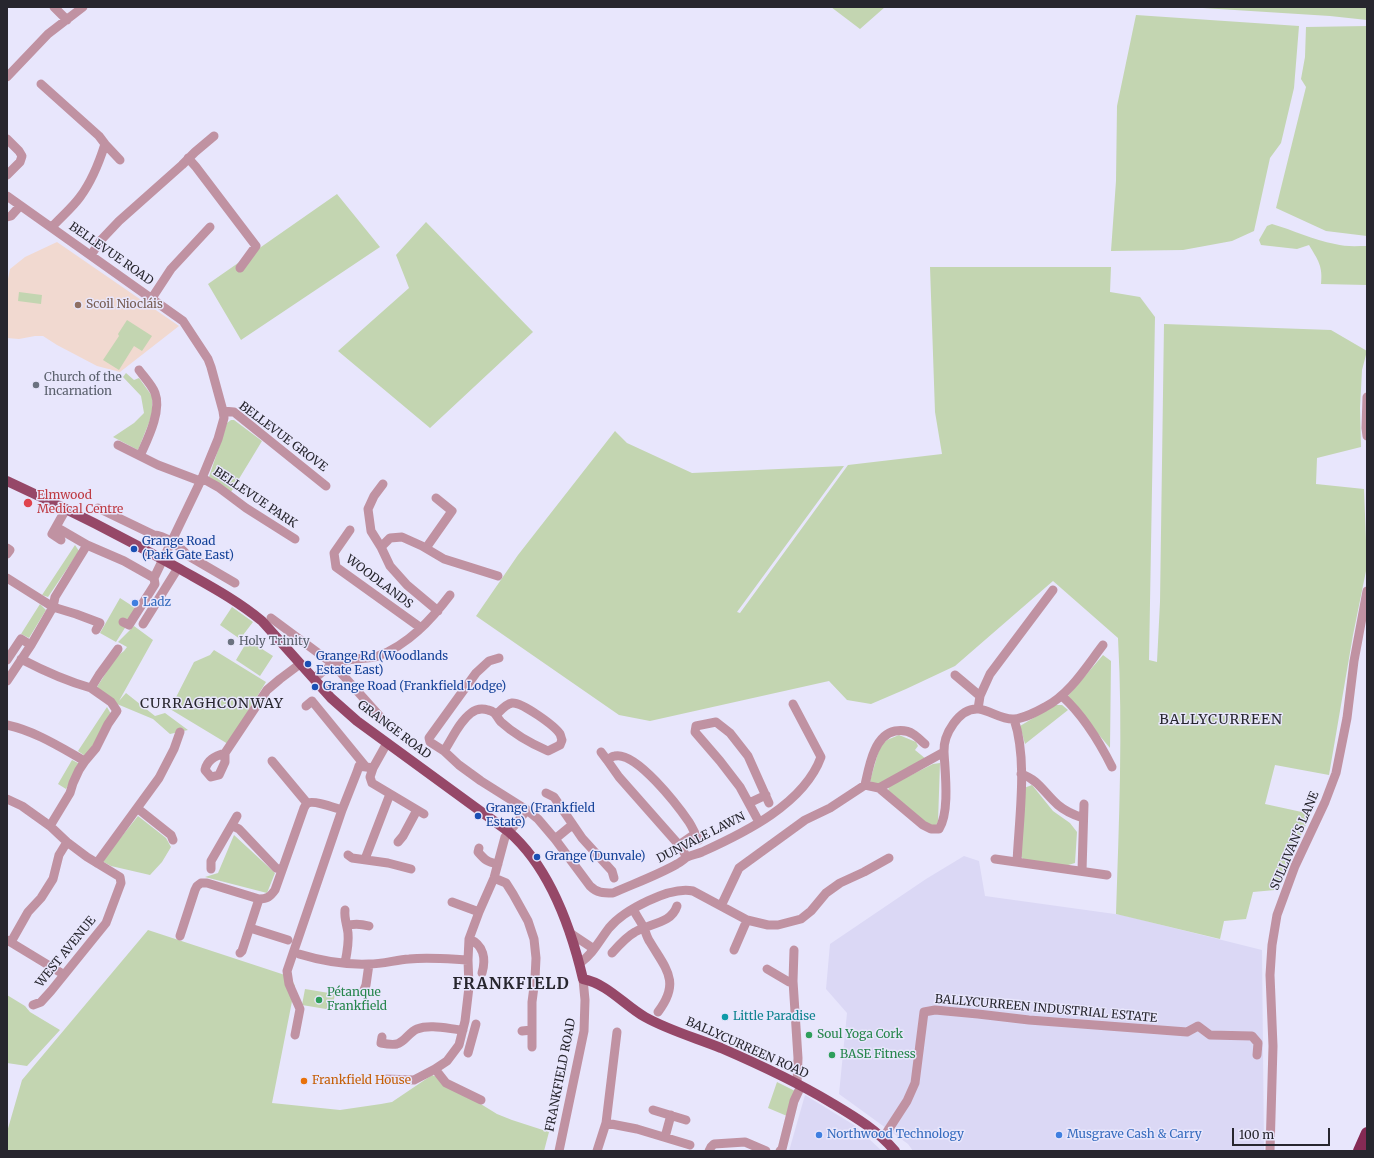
<!DOCTYPE html>
<html>
<head>
<meta charset="utf-8">
<style>
	body { margin:0 }
	#map { position:relative; width:1374px; height:1158px; overflow:hidden; background:#e8e6fc; font-family:Merriweather,serif }
	canvas { display:block }
	.frame { position:absolute; inset:0; border:8px solid #27262e; pointer-events:none }
	.scale { position:absolute; left:1232px; top:1128px; width:98px; height:18px; box-sizing:border-box; border:2px solid #27262e; border-top:0; padding-left:5px; font-size:12px; line-height:14px; white-space:nowrap; color:#27262e; -webkit-text-stroke:3px #e8e6fc; paint-order:stroke }
</style>
</head>
<body>
<div id="map">
<canvas width="1374" height="1158"></canvas>
<div class="frame"></div>
<div class="scale">100 m</div>
</div>
<script>
const ctx = document.querySelector('canvas').getContext('2d');
ctx.lineJoin = 'round';
function fill(path, color) { ctx.fillStyle = color; ctx.fill(path, 'evenodd'); }
function strokePath(path, color, width, dash) { ctx.strokeStyle = color; ctx.lineWidth = width; ctx.lineCap = dash ? 'butt' : 'round'; ctx.setLineDash(dash || []); ctx.stroke(path); }
function label(font, color, halo, rows, align = 'center') {
  ctx.font = font + ' Merriweather,serif'; ctx.lineWidth = 3; ctx.setLineDash([]); ctx.textBaseline = 'middle'; ctx.strokeStyle = halo; ctx.fillStyle = color; for (const [text, x, y, turn = 0] of rows) {
    ctx.save(); ctx.translate(x, y); ctx.rotate((+turn || 0) * Math.PI / 180); ctx.textAlign = isNaN(turn) ? turn : align; if (halo) ctx.strokeText(text, 0, 0); ctx.fillText(text, 0, 0); ctx.restore();
  }
}
fill(new Path2D(`
	M 964,856 L 979,861 L 985,896 L 1122,915 L 1262,950 L 1264,1151 L 913,1151 L 908,1144 L 839,1094 L 847,1013 L 826,989 L 830,944 L 926,879 Z
	M 805,1095 L 854,1125 L 882,1151 L 789,1151 Z`), '#dbd8f5');
fill(new Path2D(`
	M 57,242 L 179,326 L 120,372 L 97,366 L 57,345 L 43,336 L 35,336 L 19,339 L 7,338 L 7,284 L 10,269 L 25,257 Z`), '#f1d9d0');
fill(new Path2D(`
	M 831,7 L 885,7 L 860,29 Z
	M 1187,7 L 1367,7 L 1367,20 L 1330,16 Z
	M 1136,15 L 1299,26 L 1294,88 L 1281,143 L 1270,158 L 1254,231 L 1232,241 L 1183,250 L 1111,251 L 1116,181 L 1117,106 Z
	M 1367,26 L 1367,236 L 1326,231 L 1276,208 L 1306,87 L 1301,79 L 1305,57 L 1306,27 Z
	M 337,194 L 380,247 L 241,340 L 208,284 Z
	M 426,222 L 533,332 L 430,428 L 338,351 L 409,288 L 396,255 Z
	M 1272,224 C 1293,230 1313,240 1335,244 C 1345,247 1357,246 1367,246 L 1367,285 L 1321,284 C 1323,266 1318,260 1309,245 L 1297,249 L 1261,245 L 1259,240 L 1267,226 Z
	M 930,267 L 1111,267 L 1110,292 L 1140,297 L 1155,317 L 1149,660 L 1157,662 L 1160,602 L 1164,324 L 1331,330 L 1367,351 L 1362,370 L 1360,408 L 1361,447 L 1317,458 L 1316,484 L 1364,489 L 1367,566 L 1353,635 L 1329,775 L 1275,765 L 1265,804 L 1311,814 L 1275,890 L 1253,892 L 1246,919 L 1224,921 L 1220,939 L 1116,914 C 1119,822 1123,730 1118,638 L 1053,581 L 955,666 L 906,689 L 871,704 L 847,700 L 829,681 L 650,721 L 619,715 L 476,616 L 518,555 L 615,431 L 627,443 L 692,473 L 844,466 L 737,612 L 740,613 L 848,465 L 942,454 L 935,412 Z
	M 19,292 L 42,295 L 41,304 L 18,301 Z
	M 127,320 L 152,336 L 142,351 L 134,346 L 119,370 L 103,360 L 119,336 L 118,334 Z
	M 126,373 L 134,380 L 139,378 L 152,396 L 152,415 L 138,450 L 113,437 L 134,423 L 144,413 L 141,396 L 123,377 Z
	M 231,420 L 234,420 L 262,441 L 231,492 L 209,477 L 227,423 Z
	M 75,545 L 79,551 L 48,597 L 42,595 Z
	M 120,598 L 137,609 L 116,642 L 100,633 Z
	M 40,604 L 46,610 L 29,638 L 21,634 Z
	M 232,607 L 253,622 L 240,639 L 220,625 Z
	M 134,626 L 153,640 L 119,701 L 126,693 L 155,716 L 165,713 L 188,730 L 170,734 L 153,719 L 117,704 L 97,687 L 116,657 L 124,651 L 127,647 L 118,642 Z
	M 248,640 L 273,656 L 260,676 L 236,660 Z
	M 214,650 L 266,682 L 228,744 L 170,709 L 194,662 L 210,655 Z
	M 1103,655 L 1111,661 L 1110,748 L 1067,697 Z
	M 1055,705 L 1062,705 L 1068,710 L 1025,744 L 1020,726 Z
	M 107,707 L 111,714 L 92,747 L 85,756 L 78,751 Z
	M 899,735 L 916,742 L 918,746 L 915,750 L 926,759 L 877,785 L 870,781 L 880,746 L 887,740 Z
	M 72,760 L 80,764 L 66,789 L 58,784 Z
	M 940,763 L 938,822 L 935,826 L 929,826 L 888,791 L 889,786 L 933,764 Z
	M 1032,785 L 1053,811 L 1070,823 L 1077,832 L 1075,863 L 1065,866 L 1023,859 L 1019,853 L 1024,788 Z
	M 138,816 L 166,838 L 171,847 L 162,862 L 150,875 L 111,866 L 102,861 Z
	M 234,835 L 275,873 L 267,893 L 205,877 L 218,873 Z
	M 148,930 L 291,977 L 295,986 L 272,1103 L 340,1110 L 381,1104 L 392,1102 L 432,1075 L 437,1077 L 497,1114 L 512,1120 L 549,1132 L 544,1151 L 7,1151 L 7,1132 L 22,1080 Z
	M 305,989 L 335,994 L 332,1010 L 302,1005 Z
	M 7,995 L 25,1006 L 30,1012 L 60,1030 L 27,1066 L 7,1063 Z
	M 777,1082 L 795,1091 L 787,1116 L 768,1108 Z`), '#c3d5b1');
strokePath(new Path2D(`
	M 54,7 L 67,20
	M 7,77 L 48,34 L 83,7
	M 41,84 L 99,136 L 105,144 C 99,163 92,181 80,197 C 72,208 61,217 52,227
	M 7,139 L 19,151 L 22,156 L 20,162 L 7,175
	M 105,144 L 120,160
	M 188,158 L 196,167 L 256,246 L 240,268
	M 7,196 L 183,321 L 208,359 L 211,367 L 223,411 L 224,418 L 218,439 L 202,478 L 154,578
	M 7,217 L 11,216 L 20,206
	M 91,255 L 101,240 L 119,221 L 182,165 L 195,152 L 214,136
	M 152,298 L 171,269 L 210,227
	M 139,370 C 144,377 152,385 155,393 C 162,411 147,440 140,456
	M 1367,397 L 1366,428 L 1367,436
	M 223,411 L 234,412 L 326,486
	M 118,445 L 158,465 L 200,481
	M 202,478 L 218,487 L 246,508 L 295,539
	M 98,508 L 154,535 C 164,535 181,547 187,555 L 235,583
	M 56,527 L 87,545 L 124,561 L 154,578 L 155,584 L 129,625 L 123,622
	M 350,530 L 334,553 L 336,567 L 421,628
	M 61,540 L 52,534 L 66,509
	M 381,547 L 371,531 L 368,509 L 374,496 L 383,484
	M 7,548 L 10,550 L 7,554
	M 426,548 L 452,511 L 436,498
	M 7,578 L 53,607 L 76,614 L 100,623 L 96,630
	M 438,611 L 407,585 L 390,566 L 381,547 L 390,538 L 402,537 L 422,546 L 444,559 L 498,576
	M 271,618 L 333,664 L 384,721
	M 143,624 L 178,568
	M 499,658 L 489,661 L 476,673 L 429,738 L 430,742 L 444,751 L 459,765 L 481,781 L 527,810 L 538,819 L 555,839 L 590,886 C 597,893 603,893 613,893 C 633,884 658,875 677,864 C 681,862 684,859 687,857 C 692,855 697,854 702,852 C 744,833 804,804 821,757 L 793,704
	M 21,659 C 44,671 66,681 91,688
	M 7,660 L 21,639 L 31,645
	M 955,675 L 980,696
	M 314,679 C 323,670 334,662 348,660 C 358,658 369,659 378,656 C 408,645 431,620 450,595
	M 7,681 L 31,645 L 53,607 L 55,597 L 87,545
	M 1062,696 C 1084,716 1099,741 1112,767
	M 306,706 L 312,701 L 366,767
	M 978,709 L 980,696 L 990,674 L 1053,590
	M 1014,719 C 1028,760 1019,818 1017,862
	M 7,725 C 35,731 60,747 85,761
	M 444,751 C 452,739 459,722 471,713 C 476,709 482,708 488,710 C 497,712 496,717 501,722 C 514,734 532,744 548,751 L 560,745 L 562,740 C 561,738 561,736 560,734 C 555,726 522,702 512,703 C 506,704 501,710 497,714
	M 601,752 L 607,760
	M 225,753 C 215,756 207,760 205,770 L 211,777 L 219,775 L 225,762 L 225,753 L 267,690 L 280,679 L 300,664
	M 272,761 L 307,803
	M 373,768 L 370,777 L 372,783 L 424,814
	M 1021,774 C 1038,779 1045,794 1058,805 C 1065,811 1074,815 1083,818
	M 865,785 C 869,767 874,735 895,731 C 902,730 907,730 913,734 C 917,736 921,741 925,744
	M 879,788 L 923,825 L 931,829 L 939,829 C 950,812 945,772 944,752
	M 546,793 L 554,797 L 582,838 L 612,871 L 614,878
	M 7,799 L 22,806 L 50,826 L 67,842 L 87,857 L 120,877 L 121,883 L 106,923 L 51,991 L 41,1002 L 33,1005
	M 749,803 L 766,795
	M 137,808 L 171,835 L 173,840
	M 759,822 L 740,787 L 720,761 L 695,732 L 696,726 L 716,722 L 730,733 L 748,756 L 769,803
	M 50,826 L 70,793 L 73,783 L 79,770 L 85,761 L 96,748 L 108,724 L 117,711 L 111,702 L 91,688 L 99,675 L 118,649
	M 233,826 L 239,829 L 276,868 L 282,870
	M 555,839 L 572,825
	M 398,842 L 403,836 L 417,810
	M 679,845 L 695,834
	M 479,848 L 478,852 C 485,860 487,862 498,864
	M 348,855 L 352,858 L 388,863 L 411,869
	M 687,857 L 679,845 L 619,777 L 607,760 C 609,759 612,756 615,756 C 636,751 678,806 689,822 C 693,828 695,835 699,840
	M 365,859 L 390,794
	M 995,859 L 1107,875
	M 97,863 L 159,778 L 174,749 L 180,732
	M 211,869 L 211,861 L 237,816
	M 1082,871 L 1084,804
	M 494,878 L 506,883 L 513,894 L 528,921 L 534,939 L 536,958 L 535,979 L 532,1002 L 532,1047
	M 452,902 L 479,912 L 469,939 L 468,960 L 469,987 L 465,1021 L 459,1045 L 447,1061 L 435,1069 L 446,1083 L 481,1100
	M 721,906 L 739,868 L 805,820 L 830,808 L 865,785 L 879,788 L 944,752 C 943,735 959,707 979,709 C 991,711 1002,720 1014,719 C 1022,719 1038,711 1045,707 C 1070,694 1086,667 1103,645
	M 633,909 C 636,915 641,922 644,928 C 646,933 647,938 650,942 C 666,969 681,982 658,1012
	M 479,912 L 494,878 L 505,837 L 527,810
	M 347,926 C 354,923 361,924 369,926
	M 250,928 L 288,940
	M 570,933 L 594,949
	M 180,936 L 195,890 L 197,886 L 201,883 L 207,883 L 259,899 C 267,899 270,897 275,890 L 304,808 C 305,806 306,804 308,803 C 314,800 335,808 342,810
	M 469,939 C 484,945 486,959 482,973
	M 7,940 L 63,974
	M 11,942 L 28,912 L 41,898 L 53,879 L 59,855 L 67,842
	M 734,950 L 747,920
	M 794,950 L 793,981 L 798,1058 L 797,1083
	M 240,953 L 242,951 L 259,899
	M 612,953 C 619,945 626,937 635,932 C 650,923 671,924 677,906
	M 299,954 C 322,961 345,965 369,964 C 382,964 396,960 409,959 C 429,957 448,959 468,960
	M 345,963 C 347,953 349,943 348,933 C 347,925 344,918 345,910
	M 580,963 C 593,954 599,941 609,928 C 624,910 670,886 693,891 L 747,920 L 768,925 L 778,925 L 801,919 L 811,911 L 826,893 L 840,883 L 864,872 L 889,858
	M 767,969 L 789,982 L 793,981
	M 364,990 L 366,985 L 369,964
	M 522,1031 L 532,1030
	M 295,1035 L 300,1009 L 289,984 L 287,971 L 342,810 L 357,772 L 359,766 L 373,768 L 387,743
	M 382,1037 L 381,1043 C 386,1044 392,1045 397,1044 C 405,1042 409,1032 417,1029 C 430,1024 449,1029 463,1030
	M 468,1053 L 476,1024
	M 385,1079 L 414,1080 L 435,1069
	M 653,1110 L 686,1120
	M 606,1123 L 637,1129 L 690,1145
	M 665,1137 L 671,1115
	M 883,1138 L 907,1101 L 915,1083 L 924,1012 L 935,1010 L 978,1014 L 1029,1020 L 1187,1032 L 1198,1026 L 1210,1035 L 1252,1036 L 1258,1043 L 1257,1055
	M 559,1151 L 584,1031 L 585,1000 L 583,979
	M 597,1151 L 606,1123 L 617,1032
	M 709,1151 L 711,1147 L 714,1144 L 745,1142 L 766,1151
	M 780,1151 L 782,1149 L 794,1101 L 801,1086
	M 1270,1151 L 1273,1046 L 1270,975 L 1272,945 L 1277,915 L 1295,866 L 1325,802 L 1336,773 L 1347,718 L 1354,661 L 1367,591`), '#c092a2', 9);
strokePath(new Path2D(`
	M 7,481 C 66,508 123,537 180,569 C 208,585 237,600 262,621 L 331,698 L 357,721 L 509,832 C 549,867 571,928 583,979 C 608,984 624,1005 645,1017 C 668,1030 696,1038 721,1048 C 758,1064 795,1081 830,1102 C 855,1117 876,1129 895,1151`), '#964868', 10);
strokePath(new Path2D(`
	M 1359,1151 L 1367,1133`), '#852a54', 12);
for (const [x, y, r, color] of [
	[78,305,4,"#8d6e63"],
	[36,385,4,"#6b7280"],
	[28,503,5,"#e0444e"],
	[134,549,4,"#1a4fb4"],
	[135,603,4,"#3f7fe0"],
	[231,642,4,"#6b7280"],
	[308,664,4,"#1a4fb4"],
	[315,687,4,"#1a4fb4"],
	[478,816,4,"#1a4fb4"],
	[537,857,4,"#1a4fb4"],
	[319,1000,4,"#2e9e5b"],
	[725,1017,4,"#0f9aa8"],
	[809,1035,4,"#2e9e5b"],
	[832,1055,4,"#2e9e5b"],
	[304,1081,4,"#e8710a"],
	[819,1135,4,"#3f7fe0"],
	[1059,1135,4,"#3f7fe0"]
]) { const dot = new Path2D(); dot.arc(x, y, r, 0, 2 * Math.PI); ctx.fillStyle = color; ctx.fill(dot); strokePath(dot, '#e8e6fc', 1.5); }
label('12px', '#27262e', '#e8e6fc', [
	["BELLEVUE ROAD",111,254,35],
	["BELLEVUE GROVE",283,437,37],
	["BELLEVUE PARK",255,498,34],
	["WOODLANDS",379,582,37],
	["GRANGE ROAD",394,730,37],
	["DUNVALE LAWN",701,838,-27],
	["SULLIVAN'S LANE",1295,841,-67],
	["WEST AVENUE",66,952,-51],
	["BALLYCURREEN INDUSTRIAL ESTATE",1046,1009,5],
	["BALLYCURREEN ROAD",747,1048,24],
	["FRANKFIELD ROAD",561,1075,-79]
]);
label('12px', '#785e54', '#e8e6fc', [
	["Scoil Niocláis",86,305]
], 'left');
label('12px', '#5b616d', '#e8e6fc', [
	["Church of the",44,378],
	["Incarnation",44,392],
	["Holy Trinity",239,642]
], 'left');
label('12px', '#be3a42', '#e8e6fc', [
	["Elmwood",37,496],
	["Medical Centre",37,510]
], 'left');
label('12px', '#164399', '#e8e6fc', [
	["Grange Road",142,542],
	["(Park Gate East)",142,556],
	["Grange Rd (Woodlands",316,657],
	["Estate East)",316,671],
	["Grange Road (Frankfield Lodge)",323,687],
	["Grange (Frankfield",486,809],
	["Estate)",486,823],
	["Grange (Dunvale)",545,857]
], 'left');
label('12px', '#366cbe', '#e8e6fc', [
	["Ladz",143,603],
	["Northwood Technology",827,1135],
	["Musgrave Cash & Carry",1067,1135]
], 'left');
label('12px', '#27864d', '#e8e6fc', [
	["Pétanque",327,993],
	["Frankfield",327,1007],
	["Soul Yoga Cork",817,1035],
	["BASE Fitness",840,1055]
], 'left');
label('12px', '#0d838f', '#e8e6fc', [
	["Little Paradise",733,1017]
], 'left');
label('12px', '#c56008', '#e8e6fc', [
	["Frankfield House",312,1081]
], 'left');
ctx.letterSpacing = '1px';
label('14px', '#27262e', '#e8e6fc', [
	["CURRAGHCONWAY",212,704],
	["BALLYCURREEN",1221,720]
]);
ctx.letterSpacing = '0px';
ctx.letterSpacing = '1px';
label('bold 16px', '#27262e', '#e8e6fc', [
	["FRANKFIELD",511,984]
]);
ctx.letterSpacing = '0px';
</script>
</body>
</html>
